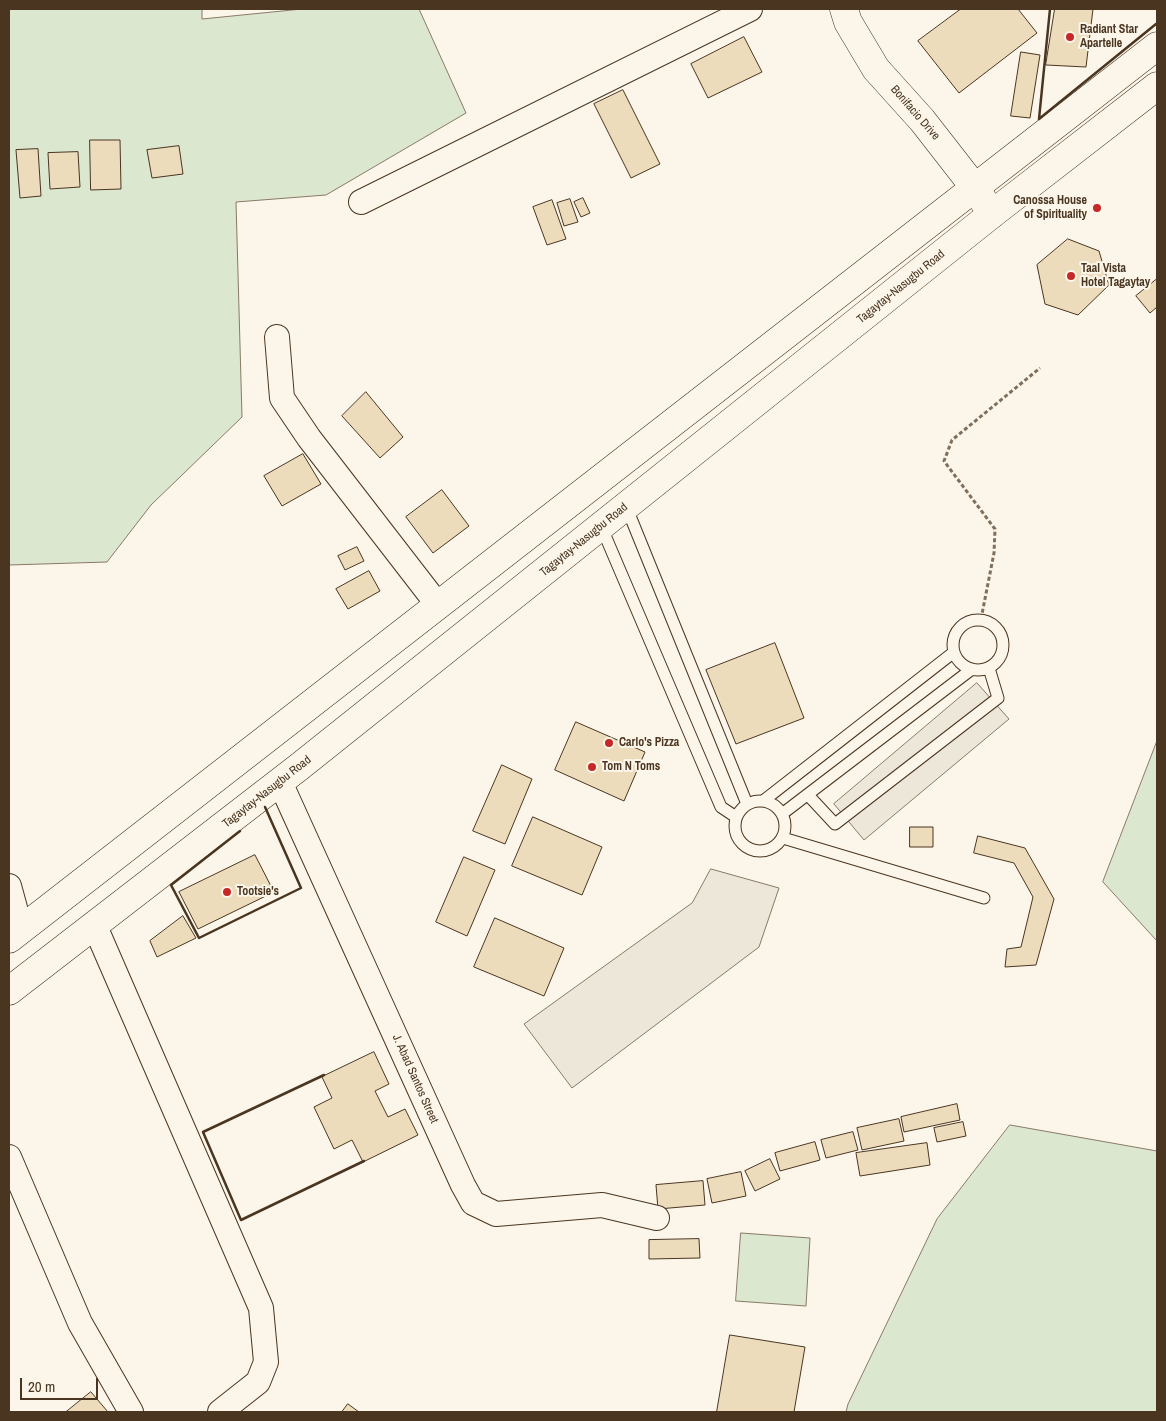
<!DOCTYPE html>
<html>
<head>
<meta charset="utf-8">
<style>
	body { margin:0 }
	#map { position:relative; width:1166px; height:1421px; overflow:hidden; background:#fbf6e9; font-family:"Archivo Narrow",sans-serif }
	canvas { display:block }
	.frame { position:absolute; inset:0; border:10px solid #4a3520; pointer-events:none }
	.scale { position:absolute; left:20px; top:1378px; width:78px; height:22px; box-sizing:border-box; border:2px solid #4a3520; border-top:0; padding-left:6px; font-size:15px; line-height:18px; white-space:nowrap; color:#4a3520; -webkit-text-stroke:4px #fbf6e9; paint-order:stroke }
</style>
</head>
<body>
<div id="map">
<canvas width="1166" height="1421"></canvas>
<div class="frame"></div>
<div class="scale">20 m</div>
</div>
<script>
const ctx = document.querySelector('canvas').getContext('2d');
ctx.lineJoin = 'round';
function fill(path, color) { ctx.fillStyle = color; ctx.fill(path, 'evenodd'); }
function strokePath(path, color, width, dash) { ctx.strokeStyle = color; ctx.lineWidth = width; ctx.lineCap = dash ? 'butt' : 'round'; ctx.setLineDash(dash || []); ctx.stroke(path); }
function label(font, color, halo, rows, align = 'center') {
  ctx.font = font + ' "Archivo Narrow",sans-serif'; ctx.lineWidth = 4; ctx.setLineDash([]); ctx.textBaseline = 'middle'; ctx.strokeStyle = halo; ctx.fillStyle = color; for (const [text, x, y, turn = 0] of rows) {
    ctx.save(); ctx.translate(x, y); ctx.rotate((+turn || 0) * Math.PI / 180); ctx.textAlign = isNaN(turn) ? turn : align; if (halo) ctx.strokeText(text, 0, 0); ctx.fillText(text, 0, 0); ctx.restore();
  }
}
const green = new Path2D(`
	M 9,9 L 202,9 L 202,19 L 302,9 L 419,9 L 466,113 L 326,195 L 236,202 L 242,417 L 151,505 L 107,562 L 9,565 Z
	M 1157,741 L 1157,941 L 1103,882 Z
	M 1010,1125 L 1157,1151 L 1157,1412 L 846,1412 L 848,1404 L 937,1219 Z
	M 741,1233 L 810,1238 L 806,1306 L 736,1301 Z`);
fill(green, '#dce7d0');
strokePath(green, '#887966', 1);
const parking = new Path2D(`
	M 977,683 L 1009,719 L 864,840 L 834,804 Z
	M 711,869 L 779,888 L 759,947 L 572,1088 L 524,1024 L 692,903 Z`);
fill(parking, '#ede7d9');
strokePath(parking, '#887966', 1);
const building = new Path2D(`
	M 961,9 L 1018,9 L 1037,33 L 959,93 L 918,41 Z
	M 1055,9 L 1093,9 L 1086,67 L 1046,65 Z
	M 744,37 L 762,72 L 708,98 L 691,64 Z
	M 1021,52 L 1040,55 L 1030,118 L 1011,116 Z
	M 623,90 L 660,164 L 631,178 L 594,104 Z
	M 90,140 L 120,140 L 121,189 L 91,190 Z
	M 179,146 L 183,174 L 152,178 L 147,150 Z
	M 38,149 L 41,196 L 20,198 L 16,150 Z
	M 78,152 L 80,187 L 50,189 L 48,153 Z
	M 583,198 L 590,213 L 581,217 L 574,202 Z
	M 570,199 L 578,222 L 564,226 L 557,203 Z
	M 552,200 L 566,239 L 547,245 L 533,207 Z
	M 1068,239 L 1099,251 L 1109,285 L 1078,315 L 1045,304 L 1037,265 Z
	M 1157,279 L 1157,307 L 1150,313 L 1136,296 Z
	M 366,392 L 403,437 L 380,458 L 342,416 Z
	M 303,454 L 321,484 L 282,506 L 264,476 Z
	M 442,490 L 469,526 L 433,553 L 406,517 Z
	M 357,547 L 364,561 L 345,570 L 338,556 Z
	M 369,571 L 380,591 L 348,609 L 336,589 Z
	M 775,643 L 804,718 L 736,744 L 706,670 Z
	M 576,722 L 645,752 L 624,801 L 555,770 Z
	M 502,765 L 532,779 L 505,844 L 473,831 Z
	M 533,817 L 602,847 L 582,895 L 512,866 Z
	M 910,827 L 933,827 L 933,847 L 910,847 Z
	M 978,836 L 1025,848 L 1054,899 L 1036,965 L 1005,967 L 1007,949 L 1021,947 L 1033,897 L 1014,863 L 974,853 Z
	M 255,855 L 274,892 L 198,929 L 179,892 Z
	M 464,857 L 495,870 L 467,936 L 436,922 Z
	M 183,916 L 196,938 L 157,957 L 150,941 Z
	M 495,918 L 564,948 L 544,996 L 474,967 Z
	M 374,1052 L 389,1084 L 375,1091 L 388,1117 L 405,1109 L 418,1135 L 363,1162 L 352,1140 L 334,1149 L 314,1107 L 332,1098 L 322,1077 Z
	M 957,1104 L 960,1120 L 904,1132 L 901,1117 Z
	M 899,1119 L 904,1141 L 862,1150 L 857,1128 Z
	M 963,1122 L 966,1136 L 937,1142 L 934,1128 Z
	M 853,1132 L 858,1150 L 826,1158 L 821,1140 Z
	M 815,1142 L 820,1160 L 780,1171 L 775,1153 Z
	M 927,1143 L 930,1165 L 860,1176 L 856,1153 Z
	M 770,1159 L 780,1179 L 755,1191 L 745,1171 Z
	M 741,1172 L 746,1196 L 712,1203 L 707,1179 Z
	M 703,1181 L 705,1205 L 658,1209 L 656,1185 Z
	M 699,1239 L 700,1258 L 649,1259 L 649,1240 Z
	M 730,1335 L 805,1347 L 794,1412 L 717,1412 Z
	M 91,1392 L 108,1412 L 66,1412 Z
	M 348,1404 L 359,1412 L 342,1412 Z`);
fill(building, '#ecdcbc');
strokePath(building, '#4a3520', 1);
const service = new Path2D(`
	M 626,506 L 747,804
	M 601,526 L 721,807 L 736,817
	M953 645a25 25 0 1 1 50 0a25 25 0 1 1-50 0Z
	M 808,795 L 835,824 L 998,698 L 989,668
	M735 826a25 25 0 1 1 50 0a25 25 0 1 1-50 0Z
	M 763,801 L 954,652
	M 782,814 L 972,669
	M 783,838 L 984,898`);
const minor = new Path2D(`
	M 361,202 L 750,9
	M 277,337 L 282,398 L 309,438 L 438,605
	M 280,782 L 463,1185 L 473,1203 L 496,1214 L 602,1205 L 657,1218
	M 9,886 L 21,930
	M 94,924 L 261,1308 L 266,1362 L 258,1382 L 220,1412
	M 9,1157 L 80,1323 L 131,1412`);
const tertiary = new Path2D(`
	M 844,9 L 848,22 L 876,69 L 922,120 L 975,188 L 992,214`);
const primary = new Path2D(`
	M 9,939 L 1157,46
	M 9,991 L 299,767 L 992,214 L 1157,86`);
strokePath(service, '#4a3520', 13);
strokePath(minor, '#4a3520', 26);
strokePath(tertiary, '#4a3520', 29);
strokePath(primary, '#4a3520', 29);
strokePath(new Path2D(`
	M 981,619 L 994,553 L 995,529 L 944,461 L 952,440 L 1040,368`), '#7f6f5c', 3, [4, 2.5]);
strokePath(service, '#fbf6e9', 11);
strokePath(minor, '#fbf6e9', 24);
strokePath(tertiary, '#fbf6e9', 28);
strokePath(primary, '#fbf6e9', 28);
strokePath(new Path2D(`
	M 1050,9 L 1039,119 L 1156,24
	M 240,831 L 171,885 L 199,938 L 301,888 L 265,807
	M 324,1075 L 203,1132 L 241,1220 L 364,1161`), '#4a3520', 2.5);
for (const [x, y, r, color] of [
	[1070,37,5,"#c62828"],
	[1097,208,5,"#c62828"],
	[1071,276,5,"#c62828"],
	[609,743,5,"#c62828"],
	[592,767,5,"#c62828"],
	[227,892,5,"#c62828"]
]) { const dot = new Path2D(); dot.arc(x, y, r, 0, 2 * Math.PI); ctx.fillStyle = color; ctx.fill(dot); strokePath(dot, '#fbf6e9', 2); }
label('bold 12px', '#4a3520', '#fbf6e9', [
	["Radiant Star",1080,30],
	["Apartelle",1080,44],
	["Canossa House",1087,201,"right"],
	["of Spirituality",1087,215,"right"],
	["Taal Vista",1081,269],
	["Hotel Tagaytay",1081,283],
	["Carlo's Pizza",619,743],
	["Tom N Toms",602,767],
	["Tootsie's",237,892]
], 'left');
label('12px', '#4a3520', '#fbf6e9', [
	["Bonifacio Drive",915,113,49],
	["Tagaytay-Nasugbu Road",901,287,-39],
	["Tagaytay-Nasugbu Road",584,540,-39],
	["Tagaytay-Nasugbu Road",267,792,-38],
	["J. Abad Santos Street",415,1079,66]
]);
</script>
</body>
</html>
